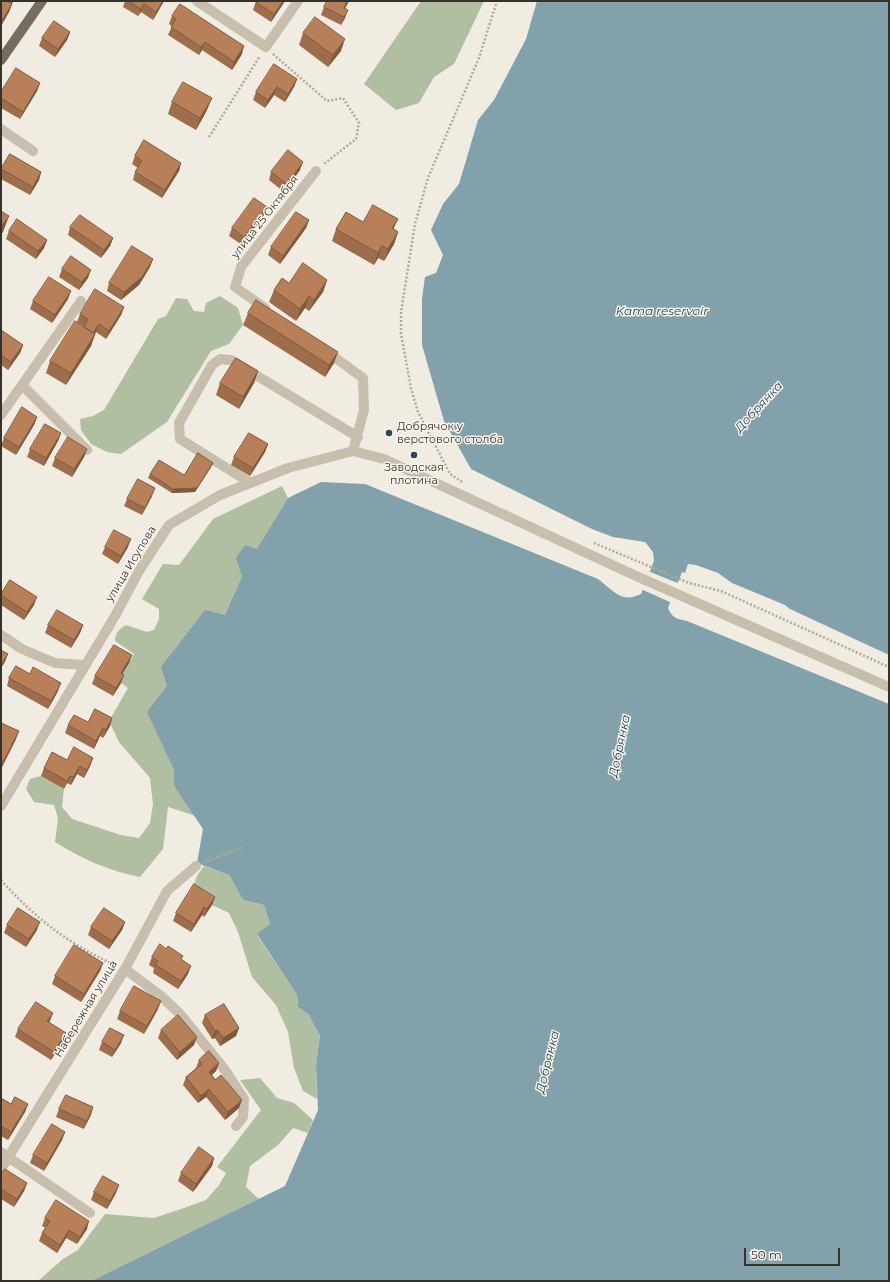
<!DOCTYPE html>
<html>
<head>
<meta charset="utf-8">
<style>
	body { margin:0 }
	#map { position:relative; width:890px; height:1282px; overflow:hidden; background:#f1ece1; font-family:Montserrat,sans-serif }
	canvas { display:block }
	.frame { position:absolute; inset:0; border:2px solid #37312b; pointer-events:none }
	.scale { position:absolute; left:744px; top:1248px; width:96px; height:18px; box-sizing:border-box; border:2px solid #37312b; border-top:0; padding-left:5px; font-size:12px; line-height:14px; white-space:nowrap; color:#37312b; -webkit-text-stroke:3px #f8f5ed; paint-order:stroke }
</style>
</head>
<body>
<div id="map">
<canvas width="890" height="1282"></canvas>
<div class="frame"></div>
<div class="scale">50 m</div>
</div>
<script>
const ctx = document.querySelector('canvas').getContext('2d');
ctx.lineJoin = 'round';
function fill(path, color) { ctx.fillStyle = color; ctx.fill(path, 'evenodd'); }
function strokePath(path, color, width, dash) { ctx.strokeStyle = color; ctx.lineWidth = width; ctx.lineCap = dash ? 'butt' : 'round'; ctx.setLineDash(dash || []); ctx.stroke(path); }
function label(font, color, halo, rows, align = 'center') {
  ctx.font = font + ' Montserrat,sans-serif'; ctx.lineWidth = 3; ctx.setLineDash([]); ctx.textBaseline = 'middle'; ctx.strokeStyle = halo; ctx.fillStyle = color; for (const [text, x, y, turn = 0] of rows) {
    ctx.save(); ctx.translate(x, y); ctx.rotate((+turn || 0) * Math.PI / 180); ctx.textAlign = isNaN(turn) ? turn : align; if (halo) ctx.strokeText(text, 0, 0); ctx.fillText(text, 0, 0); ctx.restore();
  }
}
fill(new Path2D(`
	M 421,1 L 484,1 L 454,64 L 434,77 L 419,103 L 396,110 L 364,84 Z
	M 220,296 L 238,308 L 243,325 L 229,344 L 211,351 L 167,422 L 121,454 L 107,452 L 91,444 L 81,430 L 80,419 L 93,416 L 104,410 L 158,319 L 166,316 L 176,298 L 187,299 L 194,311 L 204,312 L 206,303 Z
	M 282,486 L 288,498 L 257,550 L 245,545 L 242,576 L 225,615 L 148,712 L 174,770 L 174,786 L 196,816 L 168,807 L 163,849 L 140,877 C 109,871 82,859 55,842 L 58,818 L 54,805 L 34,802 L 26,789 L 30,779 L 41,776 L 64,789 L 62,807 L 72,819 L 121,835 L 139,838 L 150,823 L 153,804 L 150,778 L 119,742 L 109,721 L 128,688 L 118,681 L 134,654 L 115,641 C 115,633 119,629 126,625 L 147,632 L 154,630 L 159,619 L 159,609 L 142,599 L 163,564 L 179,565 L 213,519 Z
	M 204,866 L 229,875 L 243,900 L 264,905 L 270,924 L 257,935 L 297,995 L 298,1007 L 308,1014 L 320,1036 L 316,1065 L 317,1099 L 303,1091 L 294,1068 L 288,1032 L 276,1005 L 252,977 L 238,932 L 229,913 L 212,905 L 191,892 L 197,876 Z
	M 260,1078 L 277,1098 L 294,1103 L 313,1120 L 308,1133 L 293,1128 L 278,1145 L 250,1166 L 246,1187 L 259,1199 L 91,1281 L 38,1281 L 63,1259 L 78,1250 L 105,1214 L 154,1218 L 181,1209 L 206,1200 L 219,1185 L 226,1173 L 217,1167 L 261,1110 L 240,1080 Z`), '#b0bea2');
fill(new Path2D(`
	M 537,1 L 889,1 L 889,655 L 790,609 L 785,605 L 732,583 L 718,573 L 696,565 L 688,564 L 685,573 L 682,572 L 668,608 C 672,618 677,619 687,621 L 889,704 L 889,1281 L 91,1281 L 285,1186 L 318,1110 L 316,1065 L 320,1036 L 308,1014 L 298,1007 L 297,995 L 257,934 L 270,924 L 264,905 L 243,900 L 229,875 L 197,863 L 203,829 L 174,786 L 174,770 L 147,712 L 167,686 L 161,667 L 205,610 L 225,615 L 242,576 L 236,558 L 245,545 L 257,549 L 288,498 L 321,482 L 365,484 L 598,579 C 613,590 621,604 641,594 L 654,561 L 653,552 L 645,542 L 613,537 L 592,529 L 471,469 L 444,421 L 422,345 L 422,299 L 425,277 L 436,273 L 443,255 L 431,230 L 443,204 L 459,184 L 478,120 L 494,100 L 526,39 Z`), '#83a1aa');
fill(new Path2D(`
	M 648,571 L 680,584 L 672,603 L 641,589 Z`), '#f1ece1');
strokePath(new Path2D(`
	M 273,54 L 327,101 L 343,98 L 359,123 L 356,139 L 324,164
	M 209,137 L 260,56
	M 462,482 L 450,474 L 418,412 L 411,388 L 401,334 L 401,312 L 415,224 L 428,178 L 479,58 L 497,1
	M 594,543 L 689,583 L 721,591 L 889,667
	M 205,862 L 243,847
	M 1,880 C 36,919 67,943 115,965`), '#b3a998', 2.5, [2, 2]);
strokePath(new Path2D(`
	M 197,1 L 266,47 L 298,1
	M 1,129 L 33,151
	M 265,308 L 235,287 L 241,267 L 316,171
	M 326,351 L 363,378 L 364,410 L 353,451
	M 22,385 L 87,450
	M 1,415 L 81,301
	M 249,482 L 180,439 L 179,423 L 212,365 L 220,359 L 231,360 L 358,437
	M 1,635 L 22,649 L 55,663 L 85,665
	M 1,806 L 115,616 L 139,571 L 169,525 L 220,495 L 288,468 L 353,451 L 384,459 L 636,576 L 889,687
	M 125,969 L 161,996 L 180,1014 L 225,1070 L 244,1099 L 243,1117 L 236,1126
	M 1,1152 L 90,1213
	M 1,1169 L 125,969 L 167,891 L 196,866`), '#c8beae', 10);
strokePath(new Path2D(`
	M 1,60 L 42,1`), '#776b5e', 10);
fill(new Path2D(`
	M 1,1 L 14,1 L 12,4 L 9,12 L 1,26 Z
	M 125,1 L 164,1 L 153,20 L 141,12 L 138,16 L 123,7 Z
	M 256,1 L 285,1 L 271,22 L 253,10 Z
	M 327,1 L 349,1 L 345,8 L 345,18 L 341,25 L 321,15 L 324,7 Z
	M 172,16 L 242,54 L 232,70 L 202,50 L 199,55 L 168,35 L 172,26 L 169,24 Z
	M 70,32 L 67,40 L 55,57 L 39,46 L 42,38 Z
	M 303,33 L 341,51 L 328,67 L 299,45 Z
	M 297,79 L 294,87 L 285,102 L 274,95 L 265,108 L 253,100 L 256,92 Z
	M 40,83 L 37,91 L 20,119 L 1,108 L 1,92 Z
	M 172,102 L 207,110 L 196,130 L 168,114 Z
	M 10,154 L 41,172 L 39,180 L 30,195 L 1,179 L 1,170 Z
	M 135,156 L 181,163 L 179,171 L 162,198 L 133,180 L 135,172 L 138,168 L 132,164 Z
	M 300,170 L 284,192 L 269,180 L 271,172 Z
	M 264,215 L 242,245 L 229,236 L 232,228 Z
	M 309,220 L 306,228 L 280,264 L 268,255 L 271,247 Z
	M 363,222 L 394,229 L 398,232 L 394,244 L 384,261 L 378,258 L 374,265 L 332,241 L 336,229 Z
	M 70,227 L 113,238 L 110,246 L 101,258 L 68,235 Z
	M 9,231 L 47,240 L 44,248 L 36,259 L 6,239 Z
	M 150,267 L 139,285 L 121,300 L 107,291 L 109,283 Z
	M 62,269 L 88,278 L 79,290 L 59,277 Z
	M 327,280 L 323,292 L 309,311 L 305,308 L 296,321 L 269,302 L 274,290 L 289,283 Z
	M 68,299 L 52,323 L 30,309 L 33,301 Z
	M 124,307 L 121,315 L 106,339 L 96,332 L 91,346 L 66,385 L 46,373 L 50,361 L 84,326 L 77,322 L 80,314 Z
	M 248,313 L 334,363 L 325,377 L 243,325 Z
	M 1,330 L 23,345 L 20,353 L 8,370 L 1,365 Z
	M 258,371 L 254,383 L 239,409 L 216,395 L 220,383 Z
	M 37,417 L 34,425 L 16,455 L 1,446 L 4,438 Z
	M 61,433 L 58,441 L 44,466 L 27,457 L 30,449 Z
	M 268,444 L 265,452 L 250,476 L 231,465 L 234,457 Z
	M 87,449 L 84,457 L 72,477 L 52,466 L 55,458 Z
	M 211,467 L 195,492 L 172,493 L 148,478 L 150,474 L 184,475 Z
	M 152,496 L 142,515 L 124,506 L 127,499 Z
	M 105,547 L 128,547 L 118,564 L 102,554 Z
	M 1,594 L 34,605 L 24,620 L 1,605 Z
	M 48,625 L 83,625 L 80,633 L 71,648 L 45,633 Z
	M 132,655 L 129,663 L 122,674 L 121,683 L 113,696 L 92,684 L 95,676 Z
	M 30,674 L 58,691 L 48,709 L 7,686 L 9,678 Z
	M 112,718 L 110,726 L 103,738 L 100,736 L 94,749 L 65,733 L 68,725 Z
	M 1,723 L 16,739 L 1,769 Z
	M 93,758 L 90,766 L 84,778 L 77,774 L 71,785 L 67,783 L 64,789 L 41,776 L 44,768 L 67,760 Z
	M 215,897 L 212,905 L 204,917 L 202,915 L 191,932 L 173,921 L 176,913 Z
	M 125,922 L 122,930 L 109,949 L 88,935 L 91,927 Z
	M 7,925 L 37,930 L 26,947 L 4,933 Z
	M 152,957 L 182,960 L 188,974 L 178,989 L 153,973 L 154,968 L 149,965 Z
	M 103,963 L 100,971 L 81,1002 L 52,984 L 55,976 Z
	M 158,1009 L 144,1034 L 117,1019 L 120,1011 Z
	M 205,1015 L 239,1028 L 236,1036 L 220,1046 L 215,1038 L 212,1039 L 202,1023 Z
	M 50,1021 L 49,1022 L 63,1041 L 51,1060 L 15,1037 L 18,1029 Z
	M 161,1030 L 194,1045 L 177,1060 L 158,1038 Z
	M 102,1042 L 121,1043 L 112,1057 L 99,1050 Z
	M 199,1060 L 219,1063 L 216,1071 L 212,1075 L 239,1108 L 225,1120 L 206,1097 L 198,1103 L 183,1085 L 186,1077 L 196,1068 Z
	M 1,1098 L 11,1104 L 28,1104 L 25,1112 L 8,1140 L 1,1136 Z
	M 93,1107 L 84,1129 L 56,1117 L 59,1109 Z
	M 65,1132 L 62,1140 L 44,1171 L 30,1163 L 33,1155 Z
	M 214,1158 L 212,1166 L 193,1192 L 178,1181 L 181,1173 Z
	M 1,1175 L 27,1183 L 24,1191 L 14,1207 L 1,1199 Z
	M 94,1192 L 116,1193 L 107,1209 L 91,1200 Z
	M 45,1218 L 87,1229 L 77,1244 L 66,1238 L 57,1253 L 39,1241 L 42,1233 L 46,1228 L 42,1226 Z`), '#9e6e4c');
fill(new Path2D(`
	M 163,1 L 164,1 L 153,20 L 156,12 Z
	M 283,1 L 285,1 L 271,22 L 274,14 Z
	M 347,1 L 349,1 L 341,16 L 344,8 Z
	M 12,4 L 9,12 L 1,26 L 3,19 Z
	M 144,4 L 141,12 L 138,16 L 141,9 Z
	M 348,10 L 345,18 L 341,25 L 344,17 Z
	M 70,32 L 67,40 L 55,57 L 58,49 Z
	M 345,39 L 341,51 L 328,67 L 333,55 Z
	M 205,42 L 202,50 L 199,55 L 201,47 Z
	M 244,46 L 242,54 L 232,70 L 234,62 Z
	M 297,79 L 294,87 L 285,102 L 288,94 Z
	M 40,83 L 37,91 L 20,119 L 23,112 Z
	M 277,87 L 274,95 L 265,108 L 268,100 Z
	M 212,98 L 207,110 L 196,130 L 200,118 Z
	M 303,162 L 300,170 L 284,192 L 287,184 Z
	M 181,163 L 179,171 L 162,198 L 165,190 Z
	M 41,172 L 39,180 L 30,195 L 33,187 Z
	M 267,207 L 264,215 L 242,245 L 244,237 Z
	M 9,216 L 3,232 L 1,235 L 1,227 Z
	M 398,219 L 393,230 L 392,228 Z
	M 309,220 L 306,228 L 280,264 L 283,256 Z
	M 398,232 L 394,244 L 384,261 L 388,249 Z
	M 113,238 L 110,246 L 101,258 L 104,250 Z
	M 47,240 L 44,248 L 36,259 L 38,251 Z
	M 382,246 L 378,258 L 374,265 L 378,253 Z
	M 153,259 L 150,267 L 139,285 L 121,300 L 124,292 Z
	M 91,270 L 88,278 L 79,290 L 82,282 Z
	M 327,280 L 323,292 L 309,311 L 314,300 Z
	M 71,291 L 68,299 L 52,323 L 55,315 Z
	M 309,296 L 305,308 L 296,321 L 300,309 Z
	M 124,307 L 121,315 L 106,339 L 109,331 Z
	M 99,324 L 96,332 L 88,344 L 91,336 Z
	M 95,334 L 91,346 L 66,385 L 71,373 Z
	M 23,345 L 20,353 L 8,370 L 11,362 Z
	M 338,352 L 334,363 L 325,377 L 329,365 Z
	M 258,371 L 254,383 L 239,409 L 243,397 Z
	M 37,417 L 34,425 L 16,455 L 19,447 Z
	M 61,433 L 58,441 L 44,466 L 46,458 Z
	M 268,444 L 265,452 L 250,476 L 253,468 Z
	M 87,449 L 84,457 L 72,477 L 74,469 Z
	M 213,463 L 211,467 L 195,492 L 172,493 L 173,489 Z
	M 155,488 L 152,496 L 142,515 L 145,508 Z
	M 131,539 L 128,547 L 118,564 L 121,556 Z
	M 37,597 L 34,605 L 24,620 L 27,612 Z
	M 83,625 L 80,633 L 71,648 L 74,640 Z
	M 8,654 L 5,662 L 1,668 L 1,665 Z
	M 132,655 L 129,663 L 118,681 L 121,673 Z
	M 124,675 L 121,683 L 113,696 L 116,688 Z
	M 61,683 L 58,691 L 48,709 L 51,701 Z
	M 112,718 L 110,726 L 103,738 L 106,730 Z
	M 103,728 L 100,736 L 94,749 L 96,741 Z
	M 19,731 L 16,739 L 1,769 L 3,762 Z
	M 93,758 L 90,766 L 84,778 L 87,770 Z
	M 80,766 L 77,774 L 71,785 L 73,777 Z
	M 70,776 L 67,783 L 64,789 L 67,781 Z
	M 215,897 L 212,905 L 204,917 L 207,909 Z
	M 204,907 L 202,915 L 191,932 L 194,924 Z
	M 40,922 L 37,930 L 26,947 L 29,939 Z
	M 125,922 L 122,930 L 109,949 L 112,941 Z
	M 103,963 L 100,971 L 81,1002 L 84,994 Z
	M 191,966 L 188,974 L 178,989 L 181,981 Z
	M 161,1001 L 158,1009 L 144,1034 L 147,1026 Z
	M 53,1013 L 50,1021 L 44,1029 L 47,1021 Z
	M 239,1028 L 236,1036 L 220,1046 L 223,1038 Z
	M 218,1030 L 215,1038 L 212,1039 L 215,1031 Z
	M 66,1033 L 63,1041 L 51,1060 L 54,1052 Z
	M 124,1035 L 121,1043 L 112,1057 L 115,1050 Z
	M 197,1037 L 194,1045 L 177,1060 L 180,1052 Z
	M 219,1063 L 216,1071 L 206,1080 L 209,1072 Z
	M 209,1089 L 206,1097 L 198,1103 L 201,1096 Z
	M 242,1100 L 239,1108 L 225,1120 L 228,1112 Z
	M 28,1104 L 25,1112 L 8,1140 L 11,1132 Z
	M 93,1107 L 91,1115 L 84,1129 L 87,1121 Z
	M 65,1132 L 62,1140 L 44,1171 L 47,1163 Z
	M 214,1158 L 212,1166 L 193,1192 L 196,1184 Z
	M 27,1183 L 24,1191 L 14,1207 L 17,1199 Z
	M 119,1185 L 116,1193 L 107,1209 L 110,1201 Z
	M 89,1221 L 87,1229 L 77,1244 L 80,1237 Z
	M 69,1230 L 66,1238 L 57,1253 L 60,1245 Z`), '#815a3e');
const building = new Path2D(`
	M 1,1 L 7,1 L 12,4 L 3,19 L 1,18 Z
	M 129,1 L 163,1 L 156,12 L 144,4 L 141,9 Z
	M 256,1 L 283,1 L 274,14 L 256,2 Z
	M 327,1 L 347,1 L 344,8 L 348,10 L 344,17 L 324,7 Z
	M 180,4 L 244,46 L 234,62 L 205,42 L 201,47 L 171,27 L 176,19 L 172,16 Z
	M 315,17 L 345,39 L 333,55 L 303,33 Z
	M 54,21 L 70,32 L 58,49 L 42,38 Z
	M 274,64 L 297,79 L 288,94 L 277,87 L 268,100 L 256,92 Z
	M 16,68 L 40,83 L 23,112 L 1,98 L 1,92 Z
	M 183,82 L 212,98 L 200,118 L 172,102 Z
	M 144,140 L 181,163 L 165,190 L 135,172 L 142,161 L 135,156 Z
	M 288,150 L 303,162 L 287,184 L 271,172 Z
	M 10,154 L 41,172 L 33,187 L 1,169 Z
	M 254,198 L 267,207 L 244,237 L 232,228 Z
	M 373,205 L 398,219 L 392,228 L 398,232 L 388,249 L 382,246 L 378,253 L 336,229 L 346,212 L 363,222 Z
	M 1,211 L 9,216 L 1,227 Z
	M 296,212 L 309,220 L 283,256 L 271,247 Z
	M 80,215 L 113,238 L 104,250 L 70,227 Z
	M 17,219 L 47,240 L 38,251 L 9,231 Z
	M 132,246 L 153,259 L 142,277 L 124,292 L 109,283 Z
	M 71,256 L 91,270 L 82,282 L 62,269 Z
	M 303,263 L 327,280 L 314,300 L 309,296 L 300,309 L 274,290 L 282,278 L 289,283 Z
	M 49,277 L 71,291 L 55,315 L 33,301 Z
	M 95,289 L 124,307 L 109,331 L 99,324 L 93,333 L 84,327 L 88,319 L 80,314 Z
	M 256,300 L 338,352 L 329,365 L 248,313 Z
	M 75,321 L 95,334 L 71,373 L 50,361 Z
	M 1,330 L 23,345 L 11,362 L 1,355 Z
	M 236,358 L 258,371 L 243,397 L 220,383 Z
	M 22,407 L 37,417 L 19,447 L 4,438 Z
	M 45,424 L 61,433 L 46,458 L 30,449 Z
	M 249,433 L 268,444 L 253,468 L 234,457 Z
	M 68,437 L 87,449 L 74,469 L 55,458 Z
	M 198,453 L 213,463 L 197,488 L 173,489 L 150,474 L 159,460 L 184,475 Z
	M 138,479 L 155,488 L 145,508 L 127,499 Z
	M 114,530 L 131,539 L 121,556 L 105,547 Z
	M 10,580 L 37,597 L 27,612 L 1,595 L 1,594 Z
	M 57,610 L 83,625 L 74,640 L 48,625 Z
	M 114,645 L 132,655 L 121,673 L 124,675 L 116,688 L 95,676 Z
	M 1,650 L 8,654 L 1,665 Z
	M 16,666 L 30,674 L 33,667 L 61,683 L 51,701 L 9,678 Z
	M 95,709 L 112,718 L 106,730 L 103,728 L 96,741 L 68,725 L 74,715 L 88,722 Z
	M 1,723 L 19,731 L 3,762 L 1,760 Z
	M 74,747 L 93,758 L 87,770 L 80,766 L 73,777 L 70,776 L 67,781 L 44,768 L 52,752 L 67,760 Z
	M 194,884 L 215,897 L 207,909 L 204,907 L 194,924 L 176,913 Z
	M 18,908 L 40,922 L 29,939 L 7,925 Z
	M 104,908 L 125,922 L 112,941 L 91,927 Z
	M 160,944 L 166,949 L 168,946 L 183,956 L 181,959 L 191,966 L 181,981 L 156,965 L 158,961 L 152,957 Z
	M 74,945 L 103,963 L 84,994 L 55,976 Z
	M 134,986 L 161,1001 L 147,1026 L 120,1011 Z
	M 36,1002 L 53,1013 L 47,1021 L 66,1033 L 54,1052 L 18,1029 Z
	M 224,1004 L 239,1028 L 223,1038 L 218,1030 L 215,1031 L 205,1015 Z
	M 178,1015 L 197,1037 L 180,1052 L 161,1030 Z
	M 110,1028 L 124,1035 L 115,1050 L 102,1042 Z
	M 209,1051 L 219,1063 L 209,1072 L 215,1080 L 221,1075 L 242,1100 L 228,1112 L 209,1089 L 201,1096 L 186,1077 L 202,1064 L 199,1060 Z
	M 66,1095 L 93,1107 L 87,1121 L 59,1109 Z
	M 15,1097 L 28,1104 L 11,1132 L 1,1126 L 1,1098 L 11,1104 Z
	M 52,1124 L 65,1132 L 47,1163 L 33,1155 Z
	M 199,1147 L 214,1158 L 196,1184 L 181,1173 Z
	M 5,1169 L 27,1183 L 17,1199 L 1,1189 L 1,1175 Z
	M 103,1176 L 119,1185 L 110,1201 L 94,1192 Z
	M 56,1200 L 89,1221 L 80,1237 L 69,1230 L 60,1245 L 42,1233 L 50,1221 L 45,1218 Z`);
fill(building, '#b88058');
strokePath(building, '#815a3e', 1);
for (const [x, y, r, color] of [
	[389,433,4,"#254854"],
	[414,455,4,"#254854"]
]) { const dot = new Path2D(); dot.arc(x, y, r, 0, 2 * Math.PI); ctx.fillStyle = color; ctx.fill(dot); strokePath(dot, '#f8f5ed', 1.5); }
label('11px', '#37312b', '#f8f5ed', [
	["улица 25 Октября",265,217,-52],
	["улица Исупова",131,564,-59],
	["Набережная улица",86,1009,-59]
]);
label('11px', '#37312b', '#f8f5ed', [
	["Добрячок у",397,427],
	["верстового столба",397,440],
	["Заводская",414,468,"center"],
	["плотина",414,481,"center"]
], 'left');
label('italic 12px', '#254854', '#f8f5ed', [
	["Kama reservoir",662,311],
	["Добрянка",759,407,-47],
	["Добрянка",620,746,-78],
	["Добрянка",548,1062,-76]
]);
</script>
</body>
</html>
